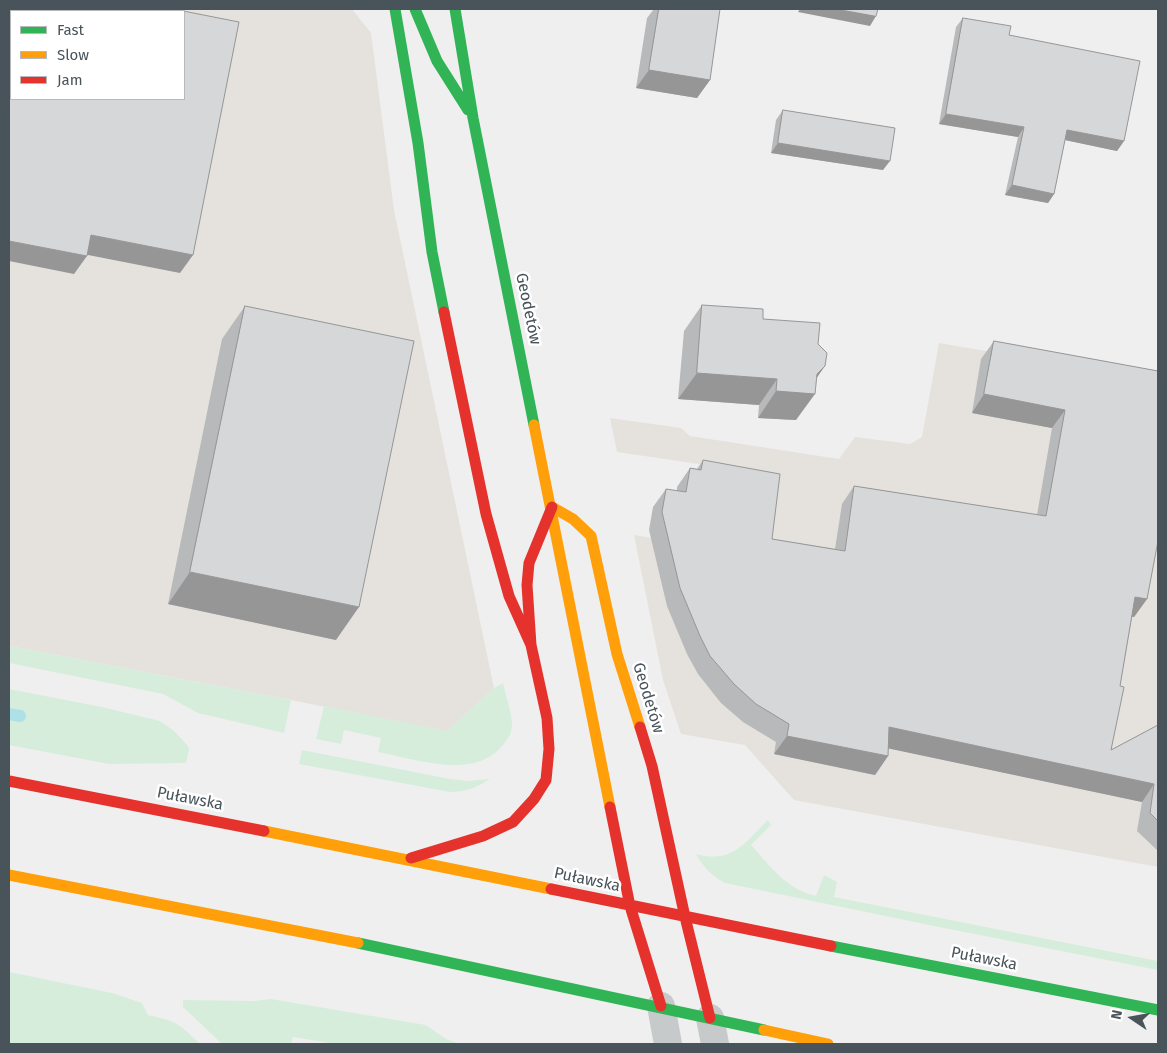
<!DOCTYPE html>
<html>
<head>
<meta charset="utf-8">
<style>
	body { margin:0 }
	#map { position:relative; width:1167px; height:1053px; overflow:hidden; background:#f0efef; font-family:"Fira Sans",sans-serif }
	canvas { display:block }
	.frame { position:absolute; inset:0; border:10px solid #48535a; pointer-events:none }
	.legend { position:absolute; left:10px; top:10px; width:175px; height:90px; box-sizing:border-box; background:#fff; border:1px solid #b6babd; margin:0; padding:6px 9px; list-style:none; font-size:15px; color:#48535a }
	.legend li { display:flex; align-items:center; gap:10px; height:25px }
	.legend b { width:25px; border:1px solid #b6babd }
	.north { position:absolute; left:1107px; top:993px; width:50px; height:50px; -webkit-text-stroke:4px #fff; paint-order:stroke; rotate:282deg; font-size:14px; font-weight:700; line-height:20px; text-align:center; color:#48535a }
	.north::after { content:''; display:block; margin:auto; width:18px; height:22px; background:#48535a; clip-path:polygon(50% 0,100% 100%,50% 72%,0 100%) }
</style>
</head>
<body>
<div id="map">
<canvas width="1167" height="1053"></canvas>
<div class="frame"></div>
<ul class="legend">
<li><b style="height:6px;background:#30b455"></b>Fast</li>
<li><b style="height:6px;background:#ff9f0a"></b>Slow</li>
<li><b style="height:6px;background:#e5322d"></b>Jam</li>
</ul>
<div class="north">N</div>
</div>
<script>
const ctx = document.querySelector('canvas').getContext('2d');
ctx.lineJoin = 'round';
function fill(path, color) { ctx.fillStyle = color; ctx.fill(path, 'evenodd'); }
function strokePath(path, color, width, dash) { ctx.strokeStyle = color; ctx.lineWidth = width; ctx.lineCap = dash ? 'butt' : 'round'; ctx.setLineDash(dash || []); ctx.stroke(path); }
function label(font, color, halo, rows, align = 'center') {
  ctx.font = font + ' "Fira Sans",sans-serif'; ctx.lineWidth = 5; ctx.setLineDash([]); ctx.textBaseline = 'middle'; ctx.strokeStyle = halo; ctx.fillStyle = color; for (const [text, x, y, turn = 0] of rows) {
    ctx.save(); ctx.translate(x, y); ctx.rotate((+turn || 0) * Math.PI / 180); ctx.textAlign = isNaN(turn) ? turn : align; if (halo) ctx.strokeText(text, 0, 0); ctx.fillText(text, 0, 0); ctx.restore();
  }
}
fill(new Path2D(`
	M 9,9 L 352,9 L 371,33 L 394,210 L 494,688 L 447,732 L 291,700 L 9,646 ZM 11,11 L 184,11 L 184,99 L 11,99 Z
	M 939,343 L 1158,380 L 1158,867 L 794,800 L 745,745 L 681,734 L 663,680 L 634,535 L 759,557 L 760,473 L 617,452 L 610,418 L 681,428 L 690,436 L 839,459 L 855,437 L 910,444 L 922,437 Z`), '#e5e2dd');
fill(new Path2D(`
	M 9,646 L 291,700 L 284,733 L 198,713 L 163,694 L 9,663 Z
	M 503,683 C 506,697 512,712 512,725 C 512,733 508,739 503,745 C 474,781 416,759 378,752 L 381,738 L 344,730 L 341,744 L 316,739 L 324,706 L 447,731 L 494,688 Z
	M 9,689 L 102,707 L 160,721 L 173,730 L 188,746 L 189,750 L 186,763 L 109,764 L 9,745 Z
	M 302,750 L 450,779 L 467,781 L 490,779 C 477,787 467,792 450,792 L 299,764 Z
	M 768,820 L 771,825 L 751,845 C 771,867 786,889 816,896 L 824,875 L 837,882 L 834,897 L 1158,961 L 1158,970 L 939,927 L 725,883 C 712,876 703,867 696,854 C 733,864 744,843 768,820 Z
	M 9,972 L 112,993 L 142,1003 L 148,1015 C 177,1021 179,1024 200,1044 L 9,1044 Z
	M 271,999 L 426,1025 L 446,1039 L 460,1044 L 336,1044 L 293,1037 L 291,1044 L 222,1044 L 183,1007 L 183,1000 L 255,1001 Z`), '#d6eddc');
strokePath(new Path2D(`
	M 9,714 L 20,716`), '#aee0e7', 12);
strokePath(new Path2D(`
	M 661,1006 L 668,1044
	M 710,1018 L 715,1044`), '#c7cacb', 28);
strokePath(new Path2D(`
	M 395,9 L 418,143 L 432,252 L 444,312
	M 415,9 L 437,61 L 468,110
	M 455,9 L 473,118 L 534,425
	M 358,943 L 764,1030
	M 831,946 L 1158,1010`), '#30b455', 11);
strokePath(new Path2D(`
	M 534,425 L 610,807
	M 552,507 L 573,519 L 591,536 L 617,654 L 640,727
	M 264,831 L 551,889
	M 9,875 L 358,943
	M 764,1030 L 828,1044`), '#ff9f0a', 11);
strokePath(new Path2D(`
	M 444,312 L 486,514 L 509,596 L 531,645
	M 640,727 L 652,766 L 685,917 L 710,1018
	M 9,781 L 264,831
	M 610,807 L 630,906 L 661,1006
	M 411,858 L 483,836 L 513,822 L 534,799 L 546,780 L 549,749 L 547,718 L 531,645 L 527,585 L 529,563 L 552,507
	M 551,889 L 831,946`), '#e5322d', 11);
fill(new Path2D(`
	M 654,9 L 717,9 L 710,80 L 697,98 L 636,88 L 647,18 Z
	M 963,18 L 1009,35 L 1124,141 L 1117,151 L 1065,140 L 1054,194 L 1048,203 L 1005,195 L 1018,137 L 939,124 L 956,27 Z
	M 783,110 L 883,170 L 771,153 L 776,120 Z
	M 702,305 L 763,319 L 816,378 L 796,420 L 758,418 L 759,405 L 678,399 L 684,331 Z
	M 245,306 L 336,640 L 168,604 L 222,339 Z
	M 994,341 L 1158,371 L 1147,599 L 1134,617 L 1132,617 L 1120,686 L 1111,750 L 1158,725 L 1158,851 L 1137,831 L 1142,802 L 888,748 L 888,756 L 875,775 L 774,754 L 776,742 L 743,722 L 721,703 L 698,674 L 687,654 L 667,606 L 649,530 L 653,507 L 666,489 L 677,491 L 677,487 L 690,468 L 697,469 L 703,460 L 772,539 L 835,549 L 842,504 L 854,486 L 1037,515 L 1052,428 L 972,413 L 981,359 Z`), '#b8b9ba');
fill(new Path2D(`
	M 800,9 L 836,9 L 876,16 L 870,26 L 798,12 Z
	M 649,70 L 710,80 L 697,98 L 636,88 Z
	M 946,114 L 1024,127 L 1018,137 L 939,124 Z
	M 1067,130 L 1124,141 L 1117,151 L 1060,139 Z
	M 778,143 L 890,161 L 883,170 L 771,153 Z
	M 1012,185 L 1054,194 L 1048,203 L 1005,195 Z
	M 91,235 L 193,255 L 180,273 L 78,253 Z
	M 9,241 L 87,256 L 74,274 L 9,261 Z
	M 825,366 L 807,392 L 815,394 L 796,420 L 758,418 L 776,391 Z
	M 697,373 L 777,379 L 759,405 L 678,399 Z
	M 984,394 L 1065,410 L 1052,428 L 972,413 Z
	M 190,572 L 359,607 L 336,640 L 168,604 Z
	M 1135,597 L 1147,599 L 1134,617 L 1123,615 Z
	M 889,727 L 1154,784 L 1142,802 L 877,746 Z
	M 787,736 L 888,756 L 875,775 L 774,754 Z`), '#969697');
const building = new Path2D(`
	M 9,9 L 173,9 L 239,22 L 193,255 L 91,235 L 87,256 L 9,241 ZM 11,11 L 184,11 L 184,99 L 11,99 Z
	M 659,9 L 720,9 L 710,80 L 649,70 Z
	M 836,9 L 878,9 L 876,16 Z
	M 963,18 L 1011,26 L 1009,35 L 1140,61 L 1124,141 L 1067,130 L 1054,194 L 1012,185 L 1024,127 L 946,114 Z
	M 783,110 L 895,128 L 890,161 L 778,143 Z
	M 702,305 L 763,309 L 763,319 L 820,323 L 818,344 L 827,353 L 825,366 L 817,374 L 815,394 L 776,391 L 777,379 L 697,373 Z
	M 245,306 L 414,341 L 359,607 L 190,572 Z
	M 994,341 L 1158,371 L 1158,541 L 1147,599 L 1135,597 L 1120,686 L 1124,687 L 1111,750 L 1158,725 L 1158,821 L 1150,813 L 1154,784 L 889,727 L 888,756 L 787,736 L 789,724 L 756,704 L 734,684 L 710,656 L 700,636 L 680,588 L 662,512 L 666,489 L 686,492 L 690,468 L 701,470 L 703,460 L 780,474 L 772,539 L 845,551 L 854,486 L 1046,516 L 1065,410 L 984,394 Z`);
fill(building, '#d6d7d8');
strokePath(building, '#969697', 1);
label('16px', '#48535a', '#fff', [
	["Geodetów",528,309,78],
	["Geodetów",648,698,73],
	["Puławska",190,799,11],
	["Puławska",587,880,12],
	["Puławska",984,959,11]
]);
</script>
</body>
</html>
